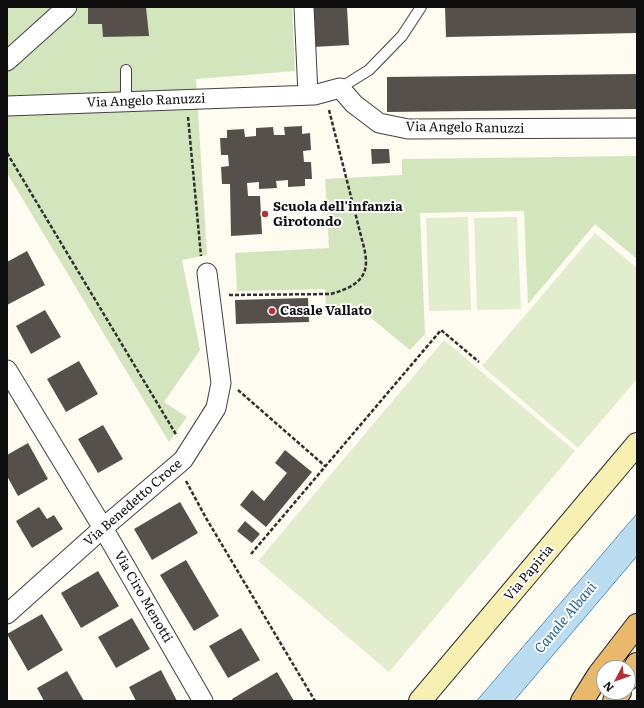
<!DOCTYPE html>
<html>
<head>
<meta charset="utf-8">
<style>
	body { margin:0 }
	#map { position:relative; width:644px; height:708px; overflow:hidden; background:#fefbf1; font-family:Literata,serif }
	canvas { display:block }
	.frame { position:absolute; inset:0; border:8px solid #0e0e0e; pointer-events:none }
	.north { position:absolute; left:596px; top:660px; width:40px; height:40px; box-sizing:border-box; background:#fff; border:1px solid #9f9f9f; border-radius:50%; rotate:229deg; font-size:11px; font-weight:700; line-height:16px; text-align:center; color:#0e0e0e }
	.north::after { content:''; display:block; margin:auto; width:14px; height:18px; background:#b13338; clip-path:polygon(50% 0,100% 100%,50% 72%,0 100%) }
</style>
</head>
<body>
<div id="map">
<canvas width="644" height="708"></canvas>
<div class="frame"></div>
<div class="north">N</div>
</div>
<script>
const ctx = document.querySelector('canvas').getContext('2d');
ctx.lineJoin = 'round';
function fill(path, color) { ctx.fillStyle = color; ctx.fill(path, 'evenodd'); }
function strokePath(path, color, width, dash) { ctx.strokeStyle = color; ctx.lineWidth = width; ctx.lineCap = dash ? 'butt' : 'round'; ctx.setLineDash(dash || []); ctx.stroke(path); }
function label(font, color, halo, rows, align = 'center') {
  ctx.font = font + ' Literata,serif'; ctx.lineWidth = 4; ctx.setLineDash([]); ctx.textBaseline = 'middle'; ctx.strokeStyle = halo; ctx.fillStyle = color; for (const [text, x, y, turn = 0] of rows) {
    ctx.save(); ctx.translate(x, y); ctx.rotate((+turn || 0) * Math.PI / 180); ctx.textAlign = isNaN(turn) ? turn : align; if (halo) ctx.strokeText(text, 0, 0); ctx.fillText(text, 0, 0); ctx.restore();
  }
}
fill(new Path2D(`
	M 7,7 L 292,7 L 295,71 L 196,79 L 207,255 L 182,260 L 200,350 L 164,402 L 187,417 L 169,442 L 7,173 Z
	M 637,156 L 637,259 L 595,224 L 528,304 L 524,211 L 420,213 L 425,334 L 410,350 L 359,308 L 326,310 L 325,289 L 237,291 L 235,253 L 329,248 L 325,179 L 402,175 L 402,159 Z`), '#d2e5bd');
fill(new Path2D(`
	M 468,217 L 471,310 L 429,311 L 426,218 Z
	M 517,217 L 521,309 L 477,310 L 474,218 Z
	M 595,233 L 637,268 L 637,379 L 578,448 L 482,366 Z
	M 444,340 L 575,451 L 389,672 L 258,561 Z`), '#e2edce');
const water = new Path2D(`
	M 637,514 L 637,556 L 514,701 L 477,701 Z`);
fill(water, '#badbf0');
strokePath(water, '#488fc1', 1);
fill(new Path2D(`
	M 88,7 L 146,7 L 149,36 L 103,37 L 102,24 L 88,24 Z
	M 311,7 L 347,7 L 349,45 L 313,47 Z
	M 445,7 L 637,7 L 637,33 L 446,37 Z
	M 637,74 L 637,109 L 387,112 L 387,77 Z
	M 302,126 L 302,134 L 310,133 L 311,150 L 303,151 L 304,162 L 311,162 L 312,179 L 305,179 L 305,186 L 288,187 L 288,180 L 276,181 L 277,188 L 259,189 L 259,182 L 247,183 L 248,196 L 260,196 L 262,234 L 231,236 L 230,184 L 222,184 L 221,167 L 229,166 L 228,155 L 221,155 L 220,138 L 227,138 L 227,130 L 244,129 L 245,137 L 256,136 L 256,128 L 273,127 L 274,135 L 285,135 L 284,127 Z
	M 371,149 L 389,149 L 390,163 L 372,164 Z
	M 27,251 L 45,285 L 7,305 L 7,262 Z
	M 308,298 L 309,322 L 236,324 L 235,300 Z
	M 45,310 L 61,337 L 31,354 L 16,326 Z
	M 79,361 L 98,394 L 66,412 L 47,379 Z
	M 103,425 L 123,459 L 98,473 L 78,439 Z
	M 28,443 L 48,479 L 18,496 L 7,476 L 7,455 Z
	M 285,450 L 312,472 L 266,527 L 240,505 L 252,490 L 264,501 L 287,473 L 275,463 Z
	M 180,502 L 198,533 L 152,560 L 134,529 Z
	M 39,507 L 47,519 L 54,515 L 63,529 L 32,548 L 16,521 Z
	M 245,521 L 260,534 L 252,543 L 237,531 Z
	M 186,560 L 219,616 L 194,631 L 160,575 Z
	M 98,571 L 119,606 L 81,628 L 61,593 Z
	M 42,614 L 63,650 L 28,671 L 7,634 Z
	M 132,618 L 150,649 L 116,668 L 98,637 Z
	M 241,628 L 260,660 L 228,678 L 209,646 Z
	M 161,670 L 177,701 L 136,701 L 129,687 Z
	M 67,671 L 84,701 L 44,701 L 37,688 Z
	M 277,672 L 294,701 L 233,701 L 232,699 Z`), '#56504c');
const service = new Path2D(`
	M 126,70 L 126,101
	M 340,88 L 369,70 L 402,36 L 421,7`);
const minor = new Path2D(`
	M 304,7 L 308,95
	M 7,61 L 67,7
	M 7,106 L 314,95 L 340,88 L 354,104 L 379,123 L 408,129 L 637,128
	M 7,370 L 103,528 L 203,701
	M 7,614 L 103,528 L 183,460 L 216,408 L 221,383 L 207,273`);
const secondary = new Path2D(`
	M 420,701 L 637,444`);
const trunk = new Path2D(`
	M 628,679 L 637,664
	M 582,701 L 599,674 L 637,625
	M 614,701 L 620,692`);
strokePath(service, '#414141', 12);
strokePath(minor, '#414141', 21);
strokePath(secondary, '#303030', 24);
strokePath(trunk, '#1f1f1f', 24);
strokePath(new Path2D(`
	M 188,117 L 201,256
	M 7,153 L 177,436
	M 229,295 L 331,294 C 347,289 366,283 366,262 C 366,255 364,247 362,240 L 329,110
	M 238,390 L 325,466
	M 186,481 L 206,518 L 315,701
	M 251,554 L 441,330 L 479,362`), '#303030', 2.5, [4, 2]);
strokePath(service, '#fff', 10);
strokePath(minor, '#fff', 19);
strokePath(secondary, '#f7f0b2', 22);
strokePath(trunk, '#e8b86c', 22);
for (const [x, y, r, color] of [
	[265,214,4,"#b13338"],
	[272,311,4,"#b13338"]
]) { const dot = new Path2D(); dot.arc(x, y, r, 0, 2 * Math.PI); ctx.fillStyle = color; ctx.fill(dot); strokePath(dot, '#fff', 1.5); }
label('13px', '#0e0e0e', '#fff', [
	["Via Angelo Ranuzzi",146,101,-2],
	["Via Angelo Ranuzzi",465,128,1],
	["Via Benedetto Croce",133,503,-41],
	["Via Papiria",529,573,-50],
	["Via Ciro Menotti",143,597,60]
]);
label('bold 13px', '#0e0e0e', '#fff', [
	["Scuola dell'infanzia",273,207],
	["Girotondo",273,222],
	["Casale Vallato",280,311]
], 'left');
label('italic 14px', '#236295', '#fff', [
	["Canale Albani",566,618,-50]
]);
</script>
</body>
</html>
